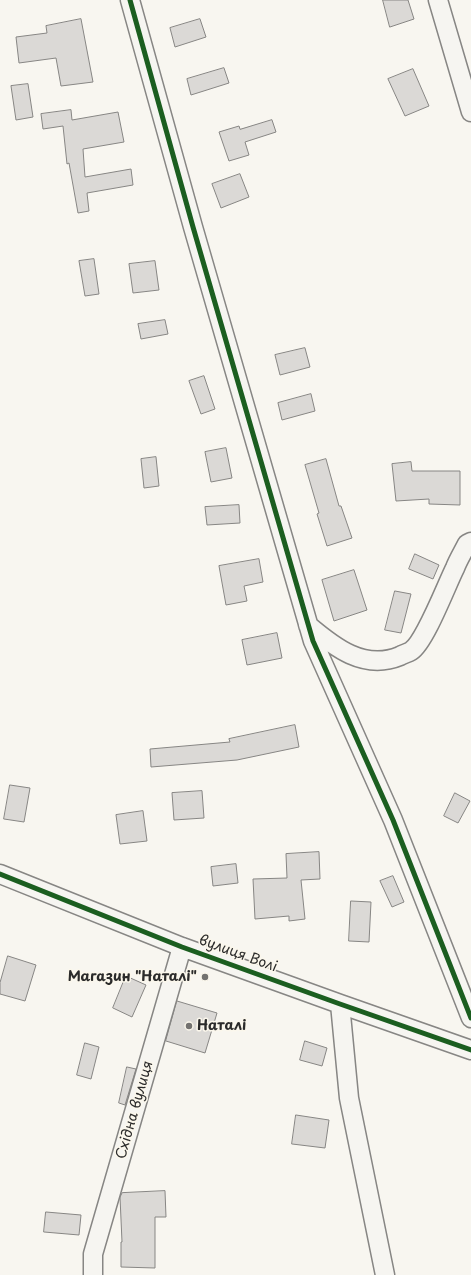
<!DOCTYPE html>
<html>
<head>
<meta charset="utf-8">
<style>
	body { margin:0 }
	canvas { display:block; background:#f8f6f0 }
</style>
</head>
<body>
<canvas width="471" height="1275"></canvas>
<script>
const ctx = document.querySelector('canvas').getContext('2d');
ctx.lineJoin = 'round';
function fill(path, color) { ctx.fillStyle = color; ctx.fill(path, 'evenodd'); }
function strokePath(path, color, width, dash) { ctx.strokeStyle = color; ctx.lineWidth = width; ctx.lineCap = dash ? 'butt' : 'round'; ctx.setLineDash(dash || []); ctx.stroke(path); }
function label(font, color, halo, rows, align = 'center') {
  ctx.font = font + ' "Playpen Sans",sans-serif'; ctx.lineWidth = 3; ctx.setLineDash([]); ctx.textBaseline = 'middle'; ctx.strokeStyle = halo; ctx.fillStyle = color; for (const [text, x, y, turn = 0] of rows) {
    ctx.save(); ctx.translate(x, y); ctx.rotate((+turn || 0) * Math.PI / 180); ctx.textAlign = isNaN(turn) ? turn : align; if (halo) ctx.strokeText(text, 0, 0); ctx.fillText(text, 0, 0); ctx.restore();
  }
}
const building = new Path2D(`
	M 383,0 L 408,0 L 414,19 L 390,27 Z
	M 81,19 L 93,82 L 61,86 L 56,58 L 19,63 L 16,37 L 47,33 L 46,26 Z
	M 200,19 L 206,37 L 175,47 L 170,28 Z
	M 224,68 L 229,83 L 191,95 L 187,79 Z
	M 413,69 L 429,106 L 405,116 L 388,79 Z
	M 28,84 L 33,117 L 16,120 L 11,86 Z
	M 71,110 L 72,120 L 118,112 L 124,142 L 83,149 L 85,177 L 131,169 L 133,185 L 87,193 L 89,211 L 78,213 L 69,163 L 67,164 L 63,126 L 43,129 L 41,114 Z
	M 272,120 L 276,132 L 245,142 L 249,155 L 229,161 L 219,132 L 239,126 L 240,129 Z
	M 240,174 L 249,197 L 221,208 L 212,184 Z
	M 94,259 L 99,294 L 85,296 L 79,261 Z
	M 155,261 L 159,290 L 133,293 L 129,264 Z
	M 165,320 L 168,334 L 141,339 L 138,324 Z
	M 305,348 L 310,367 L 280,375 L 275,355 Z
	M 204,376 L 215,409 L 201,414 L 189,381 Z
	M 311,394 L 315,411 L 282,420 L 278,403 Z
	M 226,448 L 232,478 L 211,482 L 205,452 Z
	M 156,457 L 159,486 L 144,488 L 141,459 Z
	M 326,459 L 339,506 L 341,506 L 352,538 L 327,546 L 317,514 L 319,513 L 305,465 Z
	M 411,462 L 412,471 L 460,471 L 460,505 L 429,504 L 429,499 L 396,501 L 392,464 Z
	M 239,505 L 240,523 L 207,525 L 205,507 Z
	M 415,554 L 439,565 L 433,579 L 409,569 Z
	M 259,559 L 263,582 L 244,586 L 247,601 L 226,605 L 219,566 Z
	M 354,570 L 367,610 L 334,621 L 322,580 Z
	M 395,591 L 411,594 L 401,633 L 385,630 Z
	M 277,633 L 282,658 L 247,665 L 242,640 Z
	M 295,725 L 299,747 L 237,760 L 151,767 L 150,749 L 230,742 L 229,739 Z
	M 10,785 L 30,788 L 24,822 L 4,819 Z
	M 202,791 L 204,818 L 174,820 L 172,793 Z
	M 455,793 L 470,801 L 458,823 L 444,816 Z
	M 143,811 L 147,841 L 120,844 L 116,815 Z
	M 319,852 L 320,879 L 301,880 L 305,919 L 289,921 L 289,916 L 255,919 L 253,879 L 287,878 L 286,854 Z
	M 236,864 L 238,883 L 213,886 L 211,867 Z
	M 393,876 L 404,902 L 392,907 L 380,881 Z
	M 351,901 L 371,902 L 369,942 L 349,941 Z
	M 8,956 L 36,965 L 25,1001 L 0,994 L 0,983 Z
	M 126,976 L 146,985 L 132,1017 L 113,1008 Z
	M 177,1001 L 217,1013 L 205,1053 L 166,1041 Z
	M 305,1041 L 327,1048 L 322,1066 L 300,1060 Z
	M 85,1043 L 99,1047 L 91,1079 L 77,1075 Z
	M 127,1067 L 136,1069 L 125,1105 L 119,1103 Z
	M 296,1115 L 329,1120 L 325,1148 L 292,1144 Z
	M 165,1191 L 166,1217 L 155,1217 L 155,1268 L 121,1267 L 121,1242 L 122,1242 L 120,1197 L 122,1193 Z
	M 46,1212 L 81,1215 L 79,1235 L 44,1232 Z`);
fill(building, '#dbd9d6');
strokePath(building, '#878684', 1);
const minor = new Path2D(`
	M 130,0 L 193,227 L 313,641 L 393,820 L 471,1018
	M 438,0 L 471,112
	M 308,625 C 334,647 364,671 400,656 C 403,654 408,653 411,651 C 425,642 446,586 455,568 C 458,560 463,552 467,544 L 471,542
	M 0,874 L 182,947 L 340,1004 L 471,1050
	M 340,1004 L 349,1098 L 385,1275
	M 93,1275 L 93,1254 L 182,947`);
strokePath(minor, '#878684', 21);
strokePath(minor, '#f6f5f1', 18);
strokePath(new Path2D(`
	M 130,0 L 193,227 L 313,641 L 393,820 L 471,1018
	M 0,874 L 182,947 L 340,1004 L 471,1050`), '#1b5e20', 5);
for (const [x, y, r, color] of [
	[205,977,4,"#737270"],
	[189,1026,4,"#737270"]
]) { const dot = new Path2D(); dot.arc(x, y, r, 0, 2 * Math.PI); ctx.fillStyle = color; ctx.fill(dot); strokePath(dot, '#fbf7ec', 1.5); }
label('14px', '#2b2b2b', '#fbf7ec', [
	["вулиця Волі",238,954,20],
	["Східна вулиця",135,1110,-74]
]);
label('bold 14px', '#2b2b2b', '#fbf7ec', [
	["Магазин \"Наталі\"",197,977],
	["Наталі",197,1026,"left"]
], 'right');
</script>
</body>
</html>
